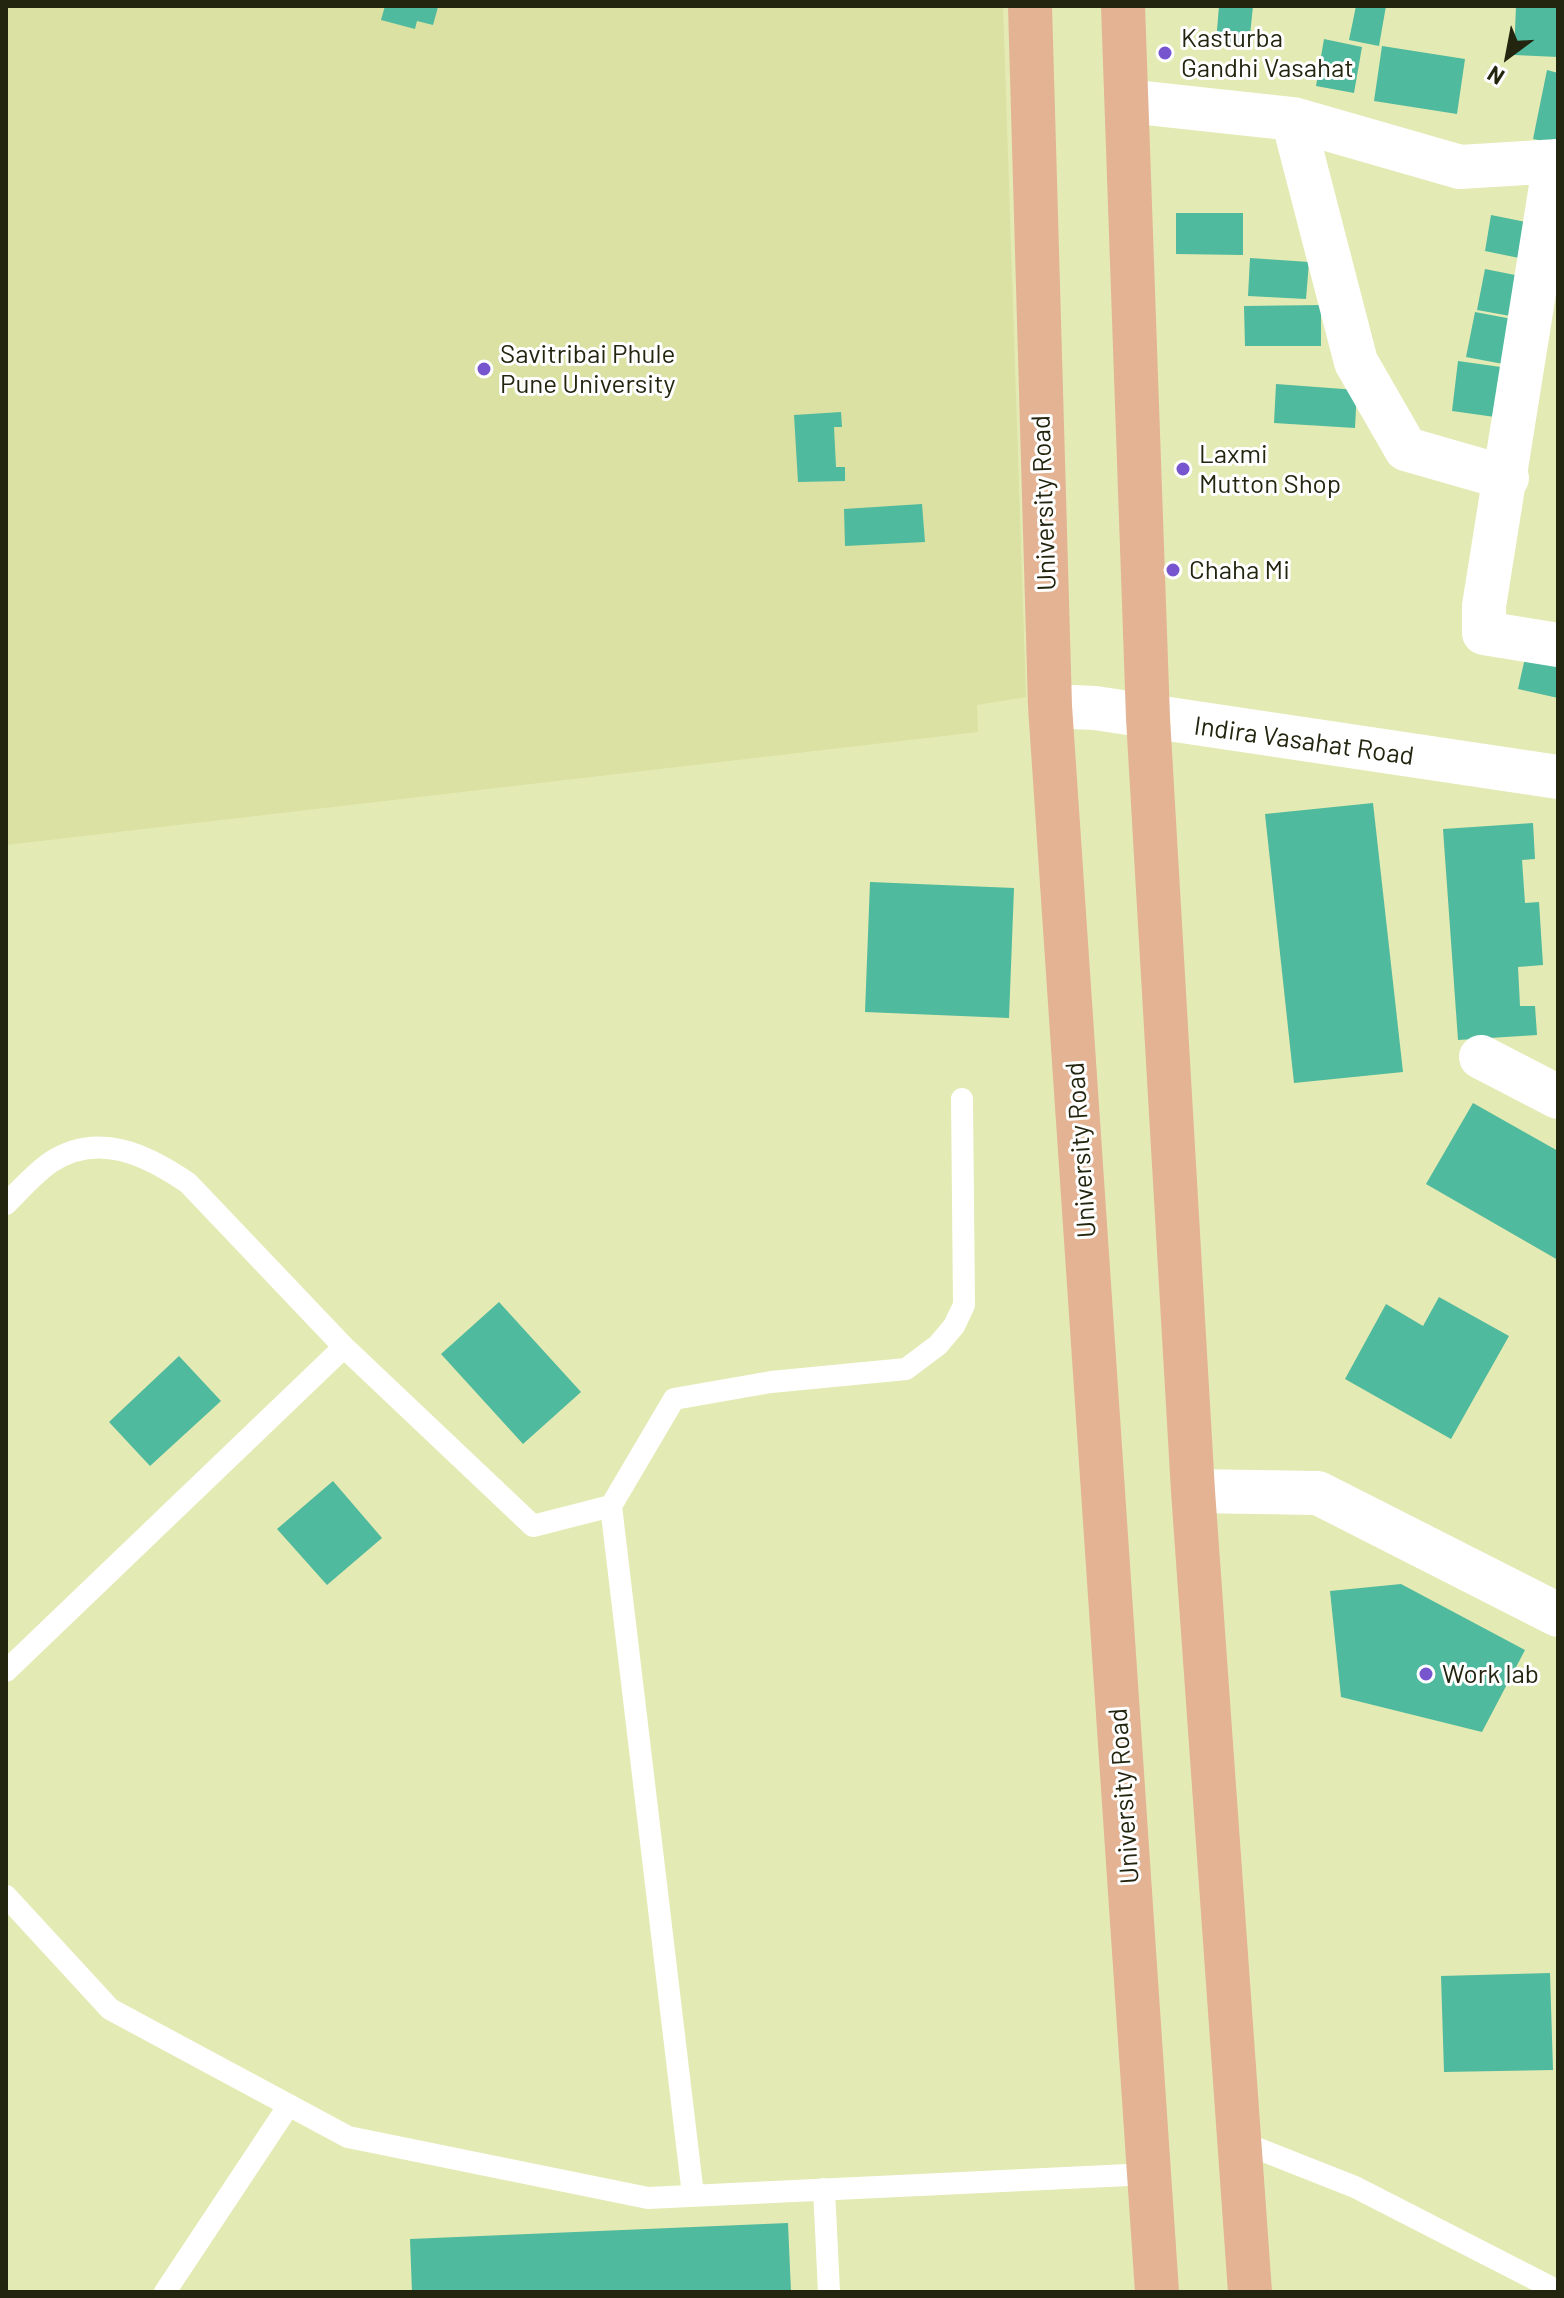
<!DOCTYPE html>
<html>
<head>
<meta charset="utf-8">
<style>
	body { margin:0 }
	#map { position:relative; width:1564px; height:2298px; overflow:hidden; background:#e4eab3; font-family:Barlow,sans-serif }
	canvas { display:block }
	.frame { position:absolute; inset:0; border:8px solid #23250f; pointer-events:none }
	.north { position:absolute; left:1468px; top:16px; width:80px; height:80px; -webkit-text-stroke:6px #fff; paint-order:stroke; rotate:212deg; font-size:22px; font-weight:700; line-height:32px; text-align:center; color:#23250f }
	.north::after { content:''; display:block; margin:auto; width:28px; height:36px; background:#23250f; clip-path:polygon(50% 0,100% 100%,50% 72%,0 100%) }
</style>
</head>
<body>
<div id="map">
<canvas width="1564" height="2298"></canvas>
<div class="frame"></div>
<div class="north">N</div>
</div>
<script>
const ctx = document.querySelector('canvas').getContext('2d');
ctx.lineJoin = 'round';
function fill(path, color) { ctx.fillStyle = color; ctx.fill(path, 'evenodd'); }
function strokePath(path, color, width, dash) { ctx.strokeStyle = color; ctx.lineWidth = width; ctx.lineCap = dash ? 'butt' : 'round'; ctx.setLineDash(dash || []); ctx.stroke(path); }
function label(font, color, halo, rows, align = 'center') {
  ctx.font = font + ' Barlow,sans-serif'; ctx.lineWidth = 6; ctx.setLineDash([]); ctx.textBaseline = 'middle'; ctx.strokeStyle = halo; ctx.fillStyle = color; for (const [text, x, y, turn = 0] of rows) {
    ctx.save(); ctx.translate(x, y); ctx.rotate((+turn || 0) * Math.PI / 180); ctx.textAlign = isNaN(turn) ? turn : align; if (halo) ctx.strokeText(text, 0, 0); ctx.fillText(text, 0, 0); ctx.restore();
  }
}
fill(new Path2D(`
	M 6,6 L 1003,6 L 1026,697 L 977,705 L 978,732 L 6,845 Z`), '#dae1a2');
fill(new Path2D(`
	M 385,6 L 434,6 L 438,7 L 433,25 L 417,21 L 415,29 L 381,20 Z
	M 1219,6 L 1253,6 L 1249,45 L 1216,42 Z
	M 1356,6 L 1386,6 L 1379,46 L 1349,40 Z
	M 1516,6 L 1558,6 L 1558,57 L 1514,55 Z
	M 1324,39 L 1362,47 L 1354,93 L 1316,86 Z
	M 1382,46 L 1465,59 L 1457,114 L 1374,101 Z
	M 1547,70 L 1558,73 L 1558,144 L 1533,139 Z
	M 1176,213 L 1243,213 L 1243,255 L 1176,254 Z
	M 1491,215 L 1531,223 L 1524,259 L 1485,251 Z
	M 1250,258 L 1309,262 L 1306,299 L 1248,296 Z
	M 1485,269 L 1535,279 L 1527,319 L 1477,310 Z
	M 1321,305 L 1321,346 L 1245,346 L 1244,306 Z
	M 1475,312 L 1528,322 L 1519,367 L 1466,357 Z
	M 1458,361 L 1508,368 L 1502,418 L 1452,411 Z
	M 1276,384 L 1357,390 L 1355,428 L 1274,423 Z
	M 841,412 L 842,427 L 834,427 L 836,467 L 845,467 L 845,481 L 798,482 L 794,415 Z
	M 922,504 L 925,542 L 845,546 L 844,509 Z
	M 1527,649 L 1558,656 L 1558,698 L 1518,689 Z
	M 1373,803 L 1403,1072 L 1294,1083 L 1265,814 Z
	M 1533,823 L 1535,859 L 1522,860 L 1525,903 L 1539,902 L 1543,965 L 1518,967 L 1520,1006 L 1535,1006 L 1537,1035 L 1458,1040 L 1443,829 Z
	M 870,882 L 1014,888 L 1009,1018 L 865,1012 Z
	M 1473,1103 L 1558,1151 L 1558,1260 L 1426,1184 Z
	M 1439,1297 L 1509,1336 L 1451,1439 L 1345,1379 L 1386,1304 L 1423,1326 Z
	M 499,1302 L 581,1392 L 523,1444 L 441,1354 Z
	M 179,1356 L 221,1401 L 150,1466 L 109,1422 Z
	M 333,1481 L 382,1538 L 327,1585 L 277,1529 Z
	M 1401,1584 L 1525,1650 L 1482,1732 L 1341,1697 L 1330,1591 Z
	M 1550,1973 L 1553,2070 L 1444,2072 L 1441,1976 Z
	M 788,2223 L 791,2292 L 412,2292 L 410,2239 Z`), '#4fba9d');
strokePath(new Path2D(`
	M 6,1204 C 20,1190 35,1173 51,1162 C 99,1131 147,1155 188,1183 L 344,1347 L 533,1526 L 611,1506
	M 6,1671 L 344,1347
	M 6,1896 L 110,2009 L 348,2137 L 648,2198 L 1149,2174
	M 1241,2142 L 1355,2187 L 1558,2291
	M 824,2189 L 829,2292
	M 693,2195 L 611,1506 L 674,1399 L 771,1382 L 906,1369 L 938,1345 L 954,1326 L 964,1305 L 962,1099
	M 165,2292 L 289,2105`), '#fff', 22);
strokePath(new Path2D(`
	M 1127,101 L 1293,119 L 1460,167 L 1558,161
	M 1293,119 L 1356,362 L 1406,449 L 1507,478
	M 1555,161 L 1484,606 L 1484,633 L 1558,645
	M 1050,706 L 1095,708 L 1558,777
	M 1481,1057 L 1558,1097
	M 1193,1491 L 1318,1493 L 1558,1615`), '#fff', 44);
strokePath(new Path2D(`
	M 1030,6 L 1050,706 L 1157,2292
	M 1123,6 L 1148,718 L 1193,1491 L 1250,2292`), '#e3b394', 44);
for (const [x, y, r, color] of [
	[1165,53,8,"#7755ce"],
	[484,369,8,"#7755ce"],
	[1183,469,8,"#7755ce"],
	[1173,570,8,"#7755ce"],
	[1426,1674,8,"#7755ce"]
]) { const dot = new Path2D(); dot.arc(x, y, r, 0, 2 * Math.PI); ctx.fillStyle = color; ctx.fill(dot); strokePath(dot, '#fff', 3); }
label('26px', '#23250f', '#fff', [
	["Kasturba",1181,38],
	["Gandhi Vasahat",1181,68],
	["Savitribai Phule",500,354],
	["Pune University",500,384],
	["Laxmi",1199,454],
	["Mutton Shop",1199,484],
	["Chaha Mi",1189,570],
	["Work lab",1442,1674]
], 'left');
label('26px', '#23250f', '#fff', [
	["University Road",1044,503,-92],
	["Indira Vasahat Road",1304,741,8],
	["University Road",1081,1150,-94],
	["University Road",1124,1796,-94]
]);
</script>
</body>
</html>
